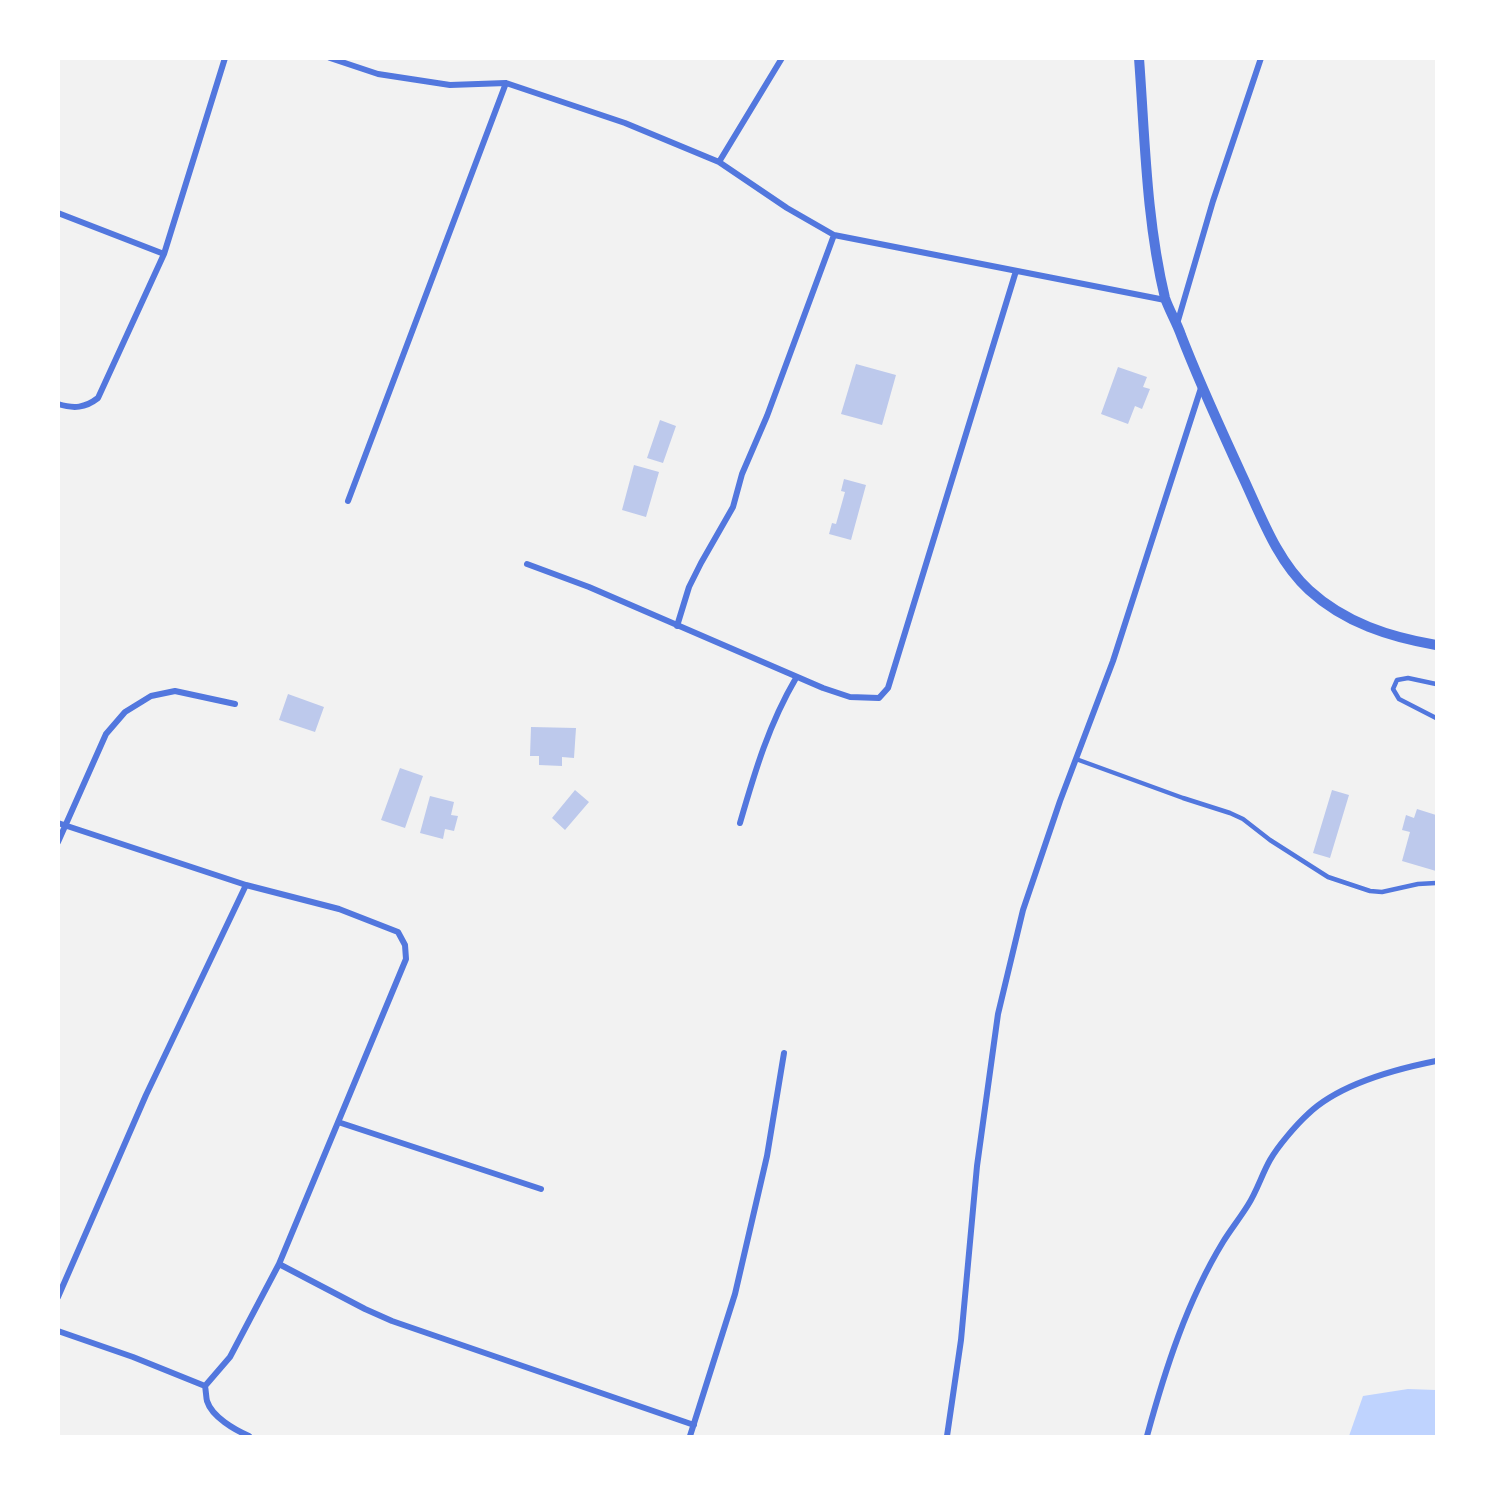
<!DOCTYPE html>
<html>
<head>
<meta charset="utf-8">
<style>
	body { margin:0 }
	#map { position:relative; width:1495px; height:1495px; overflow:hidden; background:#f2f2f2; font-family:"Varela Round",sans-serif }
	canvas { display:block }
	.frame { position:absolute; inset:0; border:60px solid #fff; pointer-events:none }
</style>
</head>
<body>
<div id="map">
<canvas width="1495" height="1495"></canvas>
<div class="frame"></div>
</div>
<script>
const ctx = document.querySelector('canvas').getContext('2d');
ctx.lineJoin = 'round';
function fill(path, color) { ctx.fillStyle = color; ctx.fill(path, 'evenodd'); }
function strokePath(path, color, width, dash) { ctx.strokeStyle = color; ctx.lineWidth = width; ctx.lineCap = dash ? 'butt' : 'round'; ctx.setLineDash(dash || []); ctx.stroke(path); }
fill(new Path2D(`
	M 1408,1389 L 1436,1390 L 1436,1436 L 1349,1436 L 1363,1396 Z`), '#bfd3fe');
fill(new Path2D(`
	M 856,364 L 896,375 L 882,425 L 841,414 Z
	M 1118,367 L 1147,377 L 1143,387 L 1150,389 L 1142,409 L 1135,406 L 1128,424 L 1101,414 Z
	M 660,420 L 676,426 L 663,463 L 647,458 Z
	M 634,465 L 659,472 L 646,517 L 622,510 Z
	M 844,479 L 866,485 L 851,540 L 829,534 L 832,523 L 836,524 L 845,492 L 841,491 Z
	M 288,694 L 324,707 L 315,732 L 279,720 Z
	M 531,727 L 576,728 L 574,758 L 562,757 L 562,766 L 539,765 L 539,756 L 530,756 Z
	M 400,768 L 423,776 L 405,828 L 381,820 Z
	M 575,790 L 589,802 L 565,830 L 552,818 Z
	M 1332,790 L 1349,795 L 1330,858 L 1313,853 Z
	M 430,796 L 454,802 L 451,815 L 458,816 L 454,831 L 445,829 L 443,839 L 420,833 Z
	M 1417,809 L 1436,815 L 1436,871 L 1402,861 L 1410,832 L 1402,830 L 1406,815 L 1414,818 Z`), '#bdc9ec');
strokePath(new Path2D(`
	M 1436,684 L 1408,678 L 1397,680 L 1393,689 L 1399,699 L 1436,718
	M 1076,759 L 1183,798 L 1230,813 L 1243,819 L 1270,840 L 1328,877 L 1370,891 L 1382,892 L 1418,884 L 1436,883`), '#5277de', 4.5);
strokePath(new Path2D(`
	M 330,58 L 378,74 L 450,85 L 506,83 L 625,123 L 719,162 L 787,208 L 834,235 L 1165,300
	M 719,162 L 782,58
	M 58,213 L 164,254
	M 1177,324 L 1213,201 L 1261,58
	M 58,404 C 74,409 85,408 98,398 L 164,254 L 225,58
	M 348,501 L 506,83
	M 527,564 L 589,587 L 823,688 L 850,697 L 879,698 L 888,688 L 1016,271
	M 677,626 L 689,587 L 701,563 L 733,507 L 742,474 L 767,416 L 834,235
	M 58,823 L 246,885 L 339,909 L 398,932 L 405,945 L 406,959 L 279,1264 L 230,1357 L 205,1386
	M 740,823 C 755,771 769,724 796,678
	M 58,842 L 106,734 L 125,712 L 151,696 L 175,691 L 235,704
	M 338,1122 L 541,1189
	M 279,1264 L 365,1309 L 392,1321 L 694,1425
	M 58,1297 L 146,1095 L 246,885
	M 58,1331 L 133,1357 L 205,1386
	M 205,1386 C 206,1391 206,1397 207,1401 C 212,1417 235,1430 249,1436
	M 690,1436 L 735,1294 L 767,1156 L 784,1053
	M 947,1436 L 961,1340 L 977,1166 L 998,1014 L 1023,910 L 1060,801 L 1113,661 L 1201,388
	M 1147,1436 C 1165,1370 1187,1301 1223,1242 C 1231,1229 1240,1218 1248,1205 C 1257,1191 1262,1174 1270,1160 C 1278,1146 1296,1125 1308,1114 C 1338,1085 1396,1069 1436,1061`), '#5277de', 6);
strokePath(new Path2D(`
	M 1139,58 C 1145,138 1146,219 1165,298 C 1169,310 1177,323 1181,335 C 1199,382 1220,427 1241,473 C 1260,513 1276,560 1309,590 C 1345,623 1390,637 1436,645`), '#5277de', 10);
</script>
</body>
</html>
